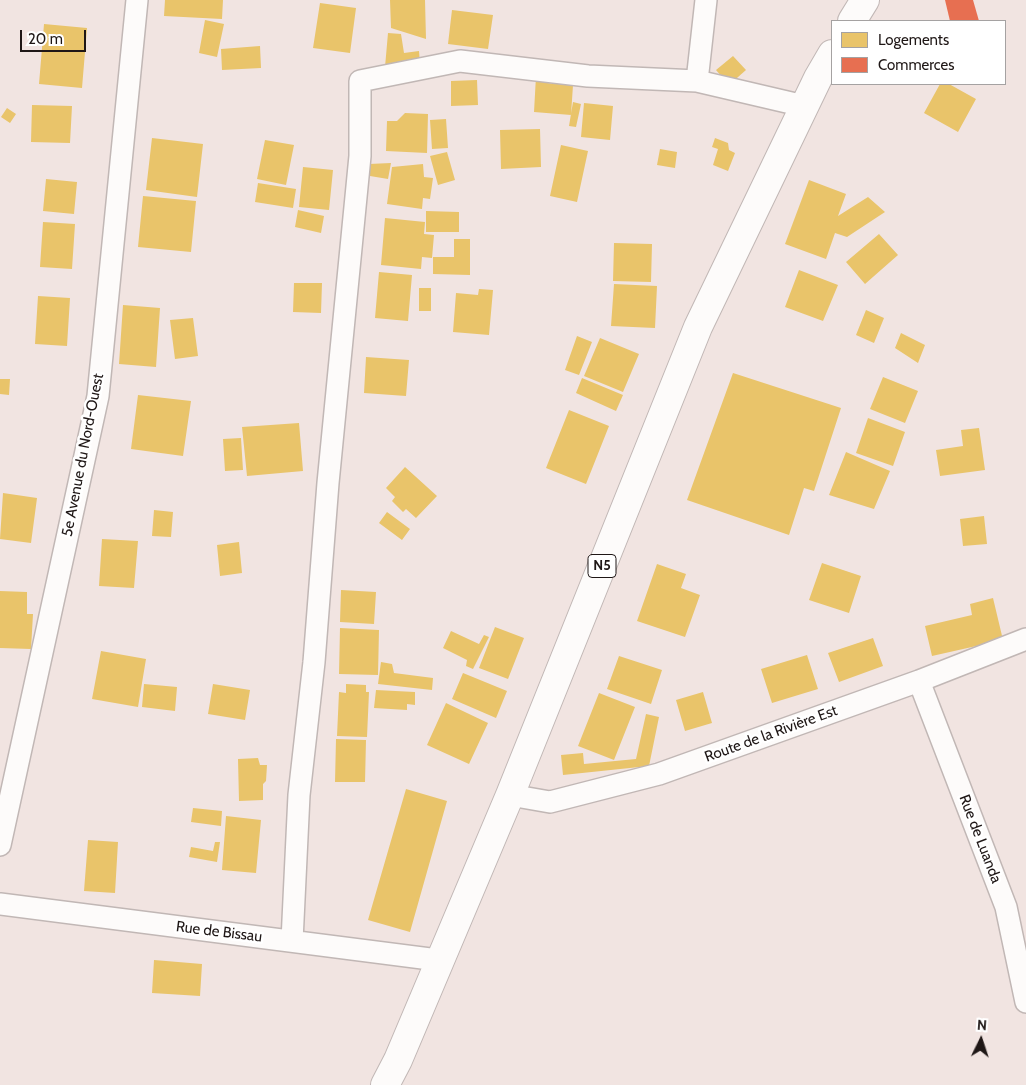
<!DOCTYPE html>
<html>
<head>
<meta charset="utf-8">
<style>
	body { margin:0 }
	#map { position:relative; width:1026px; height:1085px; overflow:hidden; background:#f1e4e1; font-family:Cabin,sans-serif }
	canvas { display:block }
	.legend { position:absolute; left:831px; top:20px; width:175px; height:65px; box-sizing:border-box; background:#fff; border:1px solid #a5a2a2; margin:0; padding:6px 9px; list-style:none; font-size:15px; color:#1f1716 }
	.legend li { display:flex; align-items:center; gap:10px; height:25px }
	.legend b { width:25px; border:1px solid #a5a2a2 }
	.north { position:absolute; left:956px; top:1015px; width:50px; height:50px; -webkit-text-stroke:4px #fff; paint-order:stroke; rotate:4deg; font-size:14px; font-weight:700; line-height:20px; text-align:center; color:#1f1716 }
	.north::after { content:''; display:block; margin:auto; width:18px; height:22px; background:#1f1716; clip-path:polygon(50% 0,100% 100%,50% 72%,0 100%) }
	.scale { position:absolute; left:20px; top:30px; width:66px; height:22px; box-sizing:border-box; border:2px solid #1f1716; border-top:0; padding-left:6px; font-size:15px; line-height:18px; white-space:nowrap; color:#1f1716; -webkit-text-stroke:4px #fff; paint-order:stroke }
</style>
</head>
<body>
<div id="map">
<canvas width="1026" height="1085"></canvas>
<ul class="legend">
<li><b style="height:14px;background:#e9c46a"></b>Logements</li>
<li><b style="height:14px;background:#e76f51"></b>Commerces</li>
</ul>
<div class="north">N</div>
<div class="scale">20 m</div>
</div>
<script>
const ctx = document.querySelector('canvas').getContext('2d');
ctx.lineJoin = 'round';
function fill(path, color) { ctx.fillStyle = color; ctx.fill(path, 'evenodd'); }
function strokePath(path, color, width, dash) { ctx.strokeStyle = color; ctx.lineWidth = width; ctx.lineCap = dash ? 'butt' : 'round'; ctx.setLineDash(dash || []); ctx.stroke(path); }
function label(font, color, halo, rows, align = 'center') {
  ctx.font = font + ' Cabin,sans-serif'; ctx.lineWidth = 5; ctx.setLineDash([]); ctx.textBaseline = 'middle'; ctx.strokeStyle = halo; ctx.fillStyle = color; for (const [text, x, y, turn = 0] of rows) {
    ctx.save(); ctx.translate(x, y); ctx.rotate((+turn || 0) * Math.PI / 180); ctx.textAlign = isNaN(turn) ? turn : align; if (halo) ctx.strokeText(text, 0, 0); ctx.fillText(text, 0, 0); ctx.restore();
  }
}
fill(new Path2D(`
	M 165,0 L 223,0 L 222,19 L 164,16 Z
	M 390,0 L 425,0 L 426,39 L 391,28 Z
	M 320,3 L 356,8 L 350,53 L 313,48 Z
	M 452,10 L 493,15 L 488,49 L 448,44 Z
	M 205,20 L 224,24 L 217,57 L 199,53 Z
	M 44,24 L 87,28 L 82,88 L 39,84 Z
	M 388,33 L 401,34 L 404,53 L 419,51 L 420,63 L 385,67 Z
	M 260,46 L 261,68 L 222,70 L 221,49 Z
	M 733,56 L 746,70 L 729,85 L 716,70 Z
	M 536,76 L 545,77 L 547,83 L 573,85 L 571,115 L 534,112 Z
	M 477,80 L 478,105 L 451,106 L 451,81 Z
	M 940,84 L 949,84 L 976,99 L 958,132 L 924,113 Z
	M 573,102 L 581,104 L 576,127 L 569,126 Z
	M 584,103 L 613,106 L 610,140 L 581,137 Z
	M 32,105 L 72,106 L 70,143 L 31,142 Z
	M 7,108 L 16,114 L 10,123 L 1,117 Z
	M 405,113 L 428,114 L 427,153 L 386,151 L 387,121 L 397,121 Z
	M 446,119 L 448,148 L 432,149 L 430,120 Z
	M 540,129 L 541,167 L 501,169 L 500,130 Z
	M 152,138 L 203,144 L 197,197 L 146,190 Z
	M 715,138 L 728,143 L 729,150 L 735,153 L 728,171 L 713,165 L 718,149 L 712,147 Z
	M 265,140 L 294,145 L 286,185 L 257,179 Z
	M 561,145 L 588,151 L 577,202 L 550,196 Z
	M 660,149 L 677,152 L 675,168 L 657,165 Z
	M 447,152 L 455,180 L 438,185 L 430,156 Z
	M 391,163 L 388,179 L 370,176 L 369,164 Z
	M 423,164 L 424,177 L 433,178 L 430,199 L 423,198 L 422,209 L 387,204 L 392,167 Z
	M 303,167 L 333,170 L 329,210 L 299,207 Z
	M 46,179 L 77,182 L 74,214 L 43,211 Z
	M 809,180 L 846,194 L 838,216 L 868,197 L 885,212 L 847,237 L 835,233 L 826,259 L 785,244 Z
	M 258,183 L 296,189 L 293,208 L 255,202 Z
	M 143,196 L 196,201 L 191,252 L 138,247 Z
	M 298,210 L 324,216 L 321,233 L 295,227 Z
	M 426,211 L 459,212 L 459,232 L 426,232 Z
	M 385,218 L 425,222 L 424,234 L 434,235 L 432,258 L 422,257 L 421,269 L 381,265 Z
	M 43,222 L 75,224 L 72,269 L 40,267 Z
	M 879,234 L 898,255 L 865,284 L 846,262 Z
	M 454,239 L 470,239 L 470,275 L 433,274 L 433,257 L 454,257 Z
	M 614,243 L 652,244 L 651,282 L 613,281 Z
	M 799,270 L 838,285 L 823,321 L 785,307 Z
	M 379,272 L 412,275 L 408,321 L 375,318 Z
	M 294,283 L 322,283 L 321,313 L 293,312 Z
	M 614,284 L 657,286 L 655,328 L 611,326 Z
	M 419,288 L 431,288 L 431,311 L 419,311 Z
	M 479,289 L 493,290 L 489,335 L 453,332 L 456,293 L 478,295 Z
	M 38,296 L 70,298 L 67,346 L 35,344 Z
	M 123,305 L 160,308 L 156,367 L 119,364 Z
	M 866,310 L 884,318 L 874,343 L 856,335 Z
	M 193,318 L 198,356 L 175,359 L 170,320 Z
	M 901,333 L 925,345 L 918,363 L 895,348 Z
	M 577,336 L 592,342 L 579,375 L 565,370 Z
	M 600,338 L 639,354 L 623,392 L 584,376 Z
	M 366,357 L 409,360 L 406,396 L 364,393 Z
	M 733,373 L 841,408 L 814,491 L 804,488 L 789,535 L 687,500 Z
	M 883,377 L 918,391 L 905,423 L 870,409 Z
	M 582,378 L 623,395 L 616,411 L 576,393 Z
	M 0,379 L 10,379 L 9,395 L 0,394 Z
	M 138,395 L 191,401 L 183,456 L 131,449 Z
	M 569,410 L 609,426 L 586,484 L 546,468 Z
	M 868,418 L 905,432 L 893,466 L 856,453 Z
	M 299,423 L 303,471 L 247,476 L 242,427 Z
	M 979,428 L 985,470 L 940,476 L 936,450 L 963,446 L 961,430 Z
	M 241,438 L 243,470 L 225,471 L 223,439 Z
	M 846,452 L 890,471 L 874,509 L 829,495 Z
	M 405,467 L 437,496 L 416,518 L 406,509 L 403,512 L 392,501 L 395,497 L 386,488 Z
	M 3,493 L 37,498 L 31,543 L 0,539 Z
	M 154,510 L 173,512 L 171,537 L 152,536 Z
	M 387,512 L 410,529 L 402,540 L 379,523 Z
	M 984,516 L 987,544 L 963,546 L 960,519 Z
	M 102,539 L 138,541 L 134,588 L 99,586 Z
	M 239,542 L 242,573 L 220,576 L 217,545 Z
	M 822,563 L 861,576 L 849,613 L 809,600 Z
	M 657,564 L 686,574 L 681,588 L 700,595 L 685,637 L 637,621 Z
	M 341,590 L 376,592 L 374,624 L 340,622 Z
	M 0,591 L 27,592 L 27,614 L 33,614 L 31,649 L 0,648 Z
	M 993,598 L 1003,640 L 932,656 L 925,626 L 972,615 L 970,604 Z
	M 495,627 L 524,638 L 508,679 L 479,668 Z
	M 340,628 L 379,630 L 378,675 L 339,674 Z
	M 451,631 L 479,644 L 484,635 L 489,637 L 473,669 L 466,666 L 467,660 L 443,648 Z
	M 873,638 L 883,666 L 839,682 L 828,653 Z
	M 101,651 L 146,659 L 138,707 L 92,699 Z
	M 807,655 L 818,689 L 772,703 L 761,669 Z
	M 619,656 L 662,670 L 651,704 L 607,689 Z
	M 381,662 L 392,664 L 394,673 L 433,678 L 432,690 L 378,684 Z
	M 463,673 L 507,691 L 496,718 L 452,699 Z
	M 144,684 L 177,687 L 175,711 L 142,707 Z
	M 213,684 L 250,690 L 245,720 L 208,714 Z
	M 346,684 L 366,685 L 366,692 L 369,692 L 367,737 L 337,736 L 339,692 L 346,693 Z
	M 376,690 L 415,692 L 415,705 L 407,704 L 407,710 L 374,708 Z
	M 703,692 L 712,723 L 685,731 L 676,700 Z
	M 599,693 L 635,707 L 614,760 L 578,746 Z
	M 446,703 L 488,723 L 469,764 L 427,745 Z
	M 646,714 L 659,717 L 649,766 L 563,775 L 561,755 L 583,753 L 584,764 L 636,759 Z
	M 336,739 L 366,740 L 365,782 L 335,782 Z
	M 258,758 L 260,765 L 267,765 L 266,781 L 263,784 L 263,800 L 239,801 L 238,759 Z
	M 406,789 L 447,801 L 410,932 L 368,920 Z
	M 193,808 L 222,811 L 221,826 L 191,822 Z
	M 226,816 L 261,820 L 256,873 L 222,870 Z
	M 88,840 L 118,842 L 115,893 L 84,891 Z
	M 215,842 L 220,842 L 217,862 L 189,857 L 191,847 L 213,851 Z
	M 154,960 L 202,964 L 200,996 L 152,993 Z`), '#e9c46a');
fill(new Path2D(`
	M 945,0 L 973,0 L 979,21 L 950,21 Z`), '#e76f51');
const minor = new Path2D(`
	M 697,81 L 706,0
	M 919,681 L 1006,907 L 1026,1002
	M 510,795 L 550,802 L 659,774 L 919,681 L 1026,639
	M 0,845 L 98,396 L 137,0
	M 0,904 L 438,960
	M 292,941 L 299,795 L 314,662 L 328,483 L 360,156 L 360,81 L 460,61 L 588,76 L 697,81 L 804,106`);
const highway = new Path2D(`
	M 852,21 L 865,0
	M 385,1085 L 398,1060 L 510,795 L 698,327 L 818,78 L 832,54`);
strokePath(minor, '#c1b7b5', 24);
strokePath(highway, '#c1b7b5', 30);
strokePath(minor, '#fdfbfa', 21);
strokePath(highway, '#fdfbfa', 28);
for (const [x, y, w] of [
	[602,566,28]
]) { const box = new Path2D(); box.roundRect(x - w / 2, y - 11.5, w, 23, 4); ctx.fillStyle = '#fff'; ctx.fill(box); strokePath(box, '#1f1716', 1); }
label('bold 14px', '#1f1716', null, [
	["N5",602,566]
]);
label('15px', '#1f1716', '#fff', [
	["5e Avenue du Nord-Ouest",83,455,-79],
	["Route de la Rivière Est",771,734,-20],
	["Rue de Luanda",980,839,69],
	["Rue de Bissau",219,932,7]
]);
</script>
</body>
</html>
